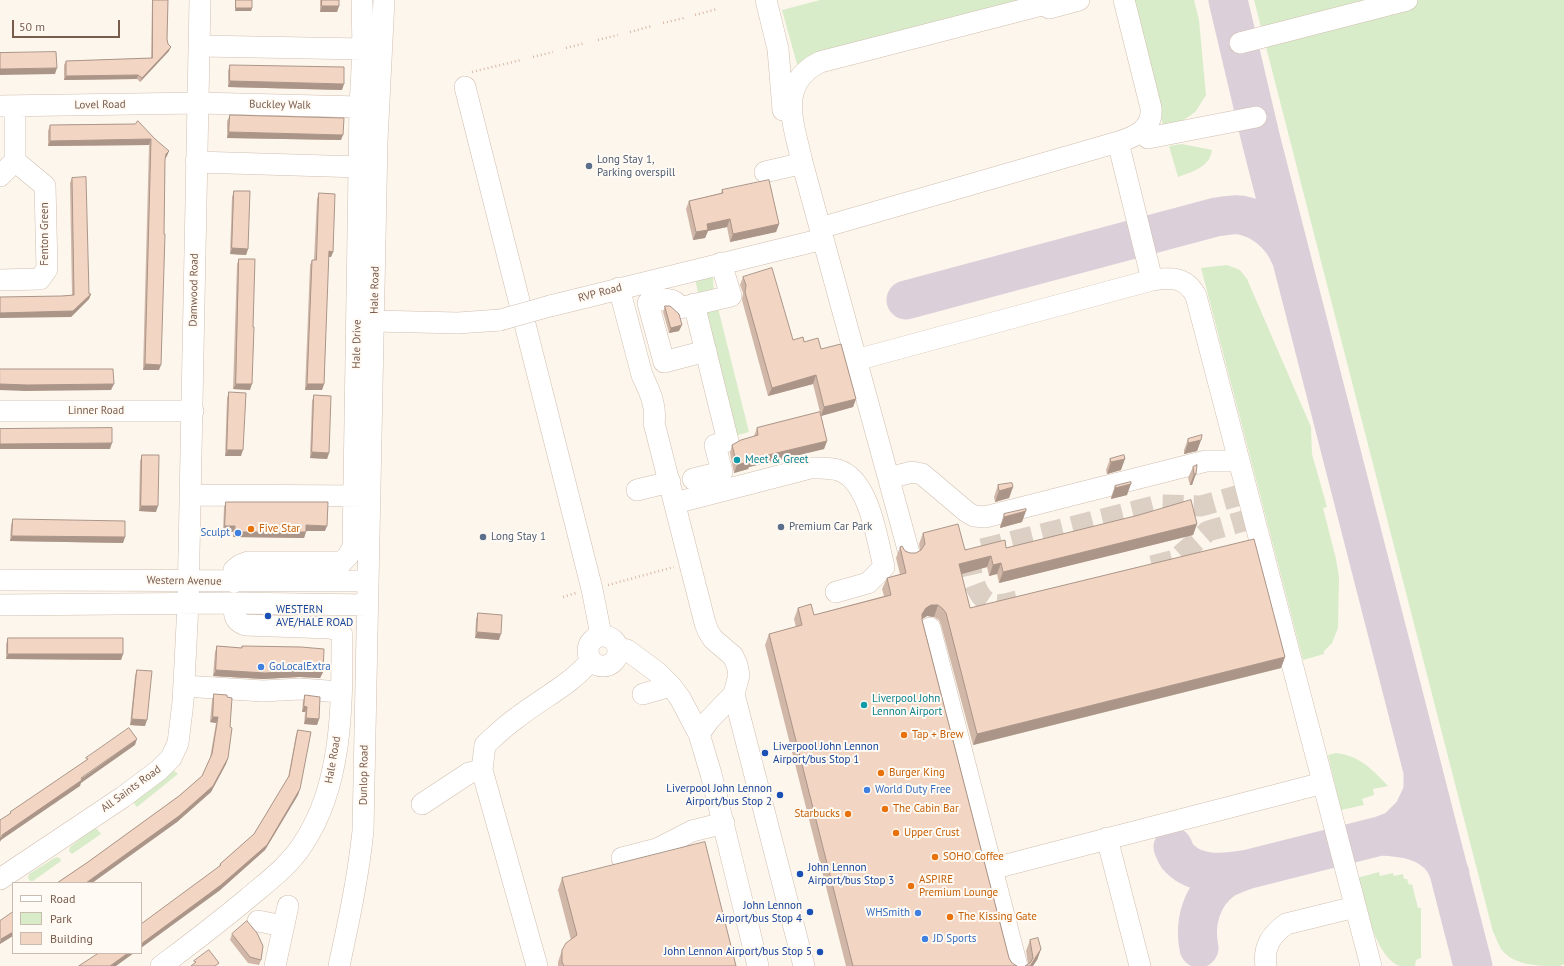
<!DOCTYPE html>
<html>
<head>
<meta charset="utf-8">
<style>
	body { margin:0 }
	#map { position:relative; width:1564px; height:966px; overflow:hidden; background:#fdf6ec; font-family:"PT Sans",sans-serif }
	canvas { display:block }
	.legend { position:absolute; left:12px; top:882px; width:130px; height:72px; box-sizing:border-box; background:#fffaf3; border:1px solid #cabbb1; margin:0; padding:5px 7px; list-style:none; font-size:12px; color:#7a5c4d }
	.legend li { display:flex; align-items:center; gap:8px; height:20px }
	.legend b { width:20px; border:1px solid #cabbb1 }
	.scale { position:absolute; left:12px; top:20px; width:108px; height:18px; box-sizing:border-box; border:2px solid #7a5c4d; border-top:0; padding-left:5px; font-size:12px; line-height:14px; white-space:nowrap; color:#7a5c4d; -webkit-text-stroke:3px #fffaf3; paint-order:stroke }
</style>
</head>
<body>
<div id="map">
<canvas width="1564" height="966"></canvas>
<ul class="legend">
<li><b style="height:5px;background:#fff"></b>Road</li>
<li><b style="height:11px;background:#d8ecc9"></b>Park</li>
<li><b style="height:11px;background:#f3d5c3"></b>Building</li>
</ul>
<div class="scale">50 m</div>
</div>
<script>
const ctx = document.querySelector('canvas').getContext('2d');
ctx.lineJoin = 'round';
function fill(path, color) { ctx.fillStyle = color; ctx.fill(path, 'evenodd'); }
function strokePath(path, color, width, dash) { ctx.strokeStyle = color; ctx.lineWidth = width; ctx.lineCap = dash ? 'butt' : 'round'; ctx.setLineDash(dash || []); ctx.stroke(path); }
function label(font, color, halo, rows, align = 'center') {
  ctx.font = font + ' "PT Sans",sans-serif'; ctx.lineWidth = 4; ctx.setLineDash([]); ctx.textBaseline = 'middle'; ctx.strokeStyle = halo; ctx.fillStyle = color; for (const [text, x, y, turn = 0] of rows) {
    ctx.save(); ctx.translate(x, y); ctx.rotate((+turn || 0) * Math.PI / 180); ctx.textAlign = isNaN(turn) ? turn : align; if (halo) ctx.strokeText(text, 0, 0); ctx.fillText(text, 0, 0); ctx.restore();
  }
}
fill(new Path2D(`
	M 820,0 L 1042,0 L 797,64 L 782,10 Z
	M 1134,0 L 1194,0 L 1199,20 L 1206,95 L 1196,111 L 1191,115 L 1182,121 L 1163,126 Z
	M 1254,0 L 1564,0 L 1564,964 L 1560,966 C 1538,966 1514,966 1501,949 C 1498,944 1496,937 1493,932 Z
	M 1182,144 L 1212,150 C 1210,167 1192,172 1178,177 L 1169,146 Z
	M 1227,265 L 1240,270 L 1247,279 L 1311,427 L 1312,454 L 1327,507 L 1323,508 L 1336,559 L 1339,577 L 1338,628 L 1332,643 L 1324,651 L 1324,654 L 1303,660 L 1201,268 Z
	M 708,271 L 713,278 L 714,294 L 699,298 L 694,273 Z
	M 718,308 L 749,432 L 734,436 L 703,312 Z
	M 1336,753 C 1360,756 1372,769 1388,786 L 1373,789 L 1374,795 L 1362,799 L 1364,805 L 1341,810 L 1328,755 Z
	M 172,769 L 178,774 L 137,807 L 132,801 Z
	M 94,828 L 97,829 L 101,834 L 72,854 L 69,851 L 70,847 Z
	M 56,857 L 60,858 L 61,861 L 33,881 L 30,881 L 28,878 L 29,874 Z
	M 1379,872 L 1380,876 L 1393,873 L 1394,876 L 1403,874 L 1404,879 L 1407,879 L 1409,885 L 1412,884 L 1418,908 L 1421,908 L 1421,958 L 1416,960 L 1415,966 C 1411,966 1404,966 1400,966 C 1376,959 1363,899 1357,878 Z`), '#d8ecc9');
strokePath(new Path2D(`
	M 1228,0 L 1261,140 L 1473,966
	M 906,300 L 1216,217 C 1224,216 1233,214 1241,215 C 1263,219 1282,236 1290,256
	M 1423,772 L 1423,792 L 1413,813 L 1396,830 L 1380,836 C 1403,837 1428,840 1443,860 C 1446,864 1448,870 1450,874
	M 1173,847 C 1175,851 1176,856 1179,858 C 1197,877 1226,873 1249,869 C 1240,872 1231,875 1223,880 C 1201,896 1194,923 1199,948
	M 1249,869 L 1380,836`), '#dbcfda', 39);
strokePath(new Path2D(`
	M 1152,566 L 1175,560 L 1208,531 L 1254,518
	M 1017,601 C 1008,603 999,607 990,603 C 978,599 970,575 971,563 C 972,558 975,554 978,550 L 1159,505 L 1201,506 L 1247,493`), '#dcd0c4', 21, [21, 10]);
const minor = new Path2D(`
	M 766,0 L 778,49 L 783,110
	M 1049,8 L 1079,0
	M 1240,43 L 1407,0
	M 200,46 L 363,49
	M 465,87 L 592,589 L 601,635
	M 0,106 L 199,103 L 360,107
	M 1142,131 L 1148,138 L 1256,117
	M 1118,142 L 1152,280
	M 196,162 L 360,167
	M 765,172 L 795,165 L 802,162
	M 0,176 L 15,161 L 15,106
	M 820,228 L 1118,142 C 1135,137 1153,129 1151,108 L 1124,0
	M 0,280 L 40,279 L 47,269 L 45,186 L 15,161
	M 619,288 L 642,375 C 649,390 657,406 654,423 L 705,623 L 708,631 L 713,639 L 733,656 L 737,665 L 739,675 L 734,694 L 709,720 L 699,734
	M 550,306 L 823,239
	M 374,321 L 458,323 L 500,320
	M 706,351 L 664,362 L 648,303 C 660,300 673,295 680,308 L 731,296 L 721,263
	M 856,360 L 1152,280 C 1172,277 1186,277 1196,296 L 1371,966
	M 0,411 L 193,411
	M 889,478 L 912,472 L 922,474 L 967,512 L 974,516 L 985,517 L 1206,461 L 1239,461
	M 693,479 L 722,472 L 715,445 L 728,441 L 694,304
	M 637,490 L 670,482
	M 191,495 L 368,496
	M 675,503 L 810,468 C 819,468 829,467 838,470 C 869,479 877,539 884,567 L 868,583 L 836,592
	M 909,553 L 802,162 C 794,124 776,84 820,62 L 1061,0
	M 0,580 L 368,581
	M 234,582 L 234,570 L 240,565 L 248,562 L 342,562 L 348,556 L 353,547 L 360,107 L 363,49 L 362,0
	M 0,605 L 234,603 L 367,605
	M 930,628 L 1017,966
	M588 651a15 15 0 1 1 30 0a15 15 0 1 1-30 0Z
	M 618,648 L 627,650 L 657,672 L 671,686 L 680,698 L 699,734 L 711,774 L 758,966
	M 184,686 L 263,691 L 300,689 L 341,692
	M 643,694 L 671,686
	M 734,694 L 804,966
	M 422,804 L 469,773 L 482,770
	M 1107,838 L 1140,966
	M 622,858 L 657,849 L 692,831 L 724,823
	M 991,869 L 1323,783
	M 0,879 L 123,797 L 159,770 L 171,758 L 178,743 L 183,702 L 188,604 L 200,0
	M 258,921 L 283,926
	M 161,966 C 191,944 219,922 247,899 C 267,882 289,866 303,844 C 343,784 342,705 342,635 L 338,630 L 330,628 L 245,625 C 234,621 234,615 234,603
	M 275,966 L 288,906
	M 339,966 C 349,920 358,878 363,831 L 377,141 L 384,0
	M 537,966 L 482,770 L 485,745 C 496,735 506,725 518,717 C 542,698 572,684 591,660
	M 1266,966 C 1263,947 1271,935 1286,924 L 1355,907`);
strokePath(minor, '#d1beb0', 22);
strokePath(new Path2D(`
	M 695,15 L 717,9
	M 663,23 L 684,18
	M 630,32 L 652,26
	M 598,40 L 618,35
	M 566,48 L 585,43
	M 533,57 L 553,52
	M 472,72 L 521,60
	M 608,585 L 674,567
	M 563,597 L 576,593`), '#d9b8a5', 2.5, [1, 3]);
strokePath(minor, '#fff', 21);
const minorBridge = new Path2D(`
	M 500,320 L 550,306`);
strokePath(minorBridge, '#d1beb0', 22, []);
strokePath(minorBridge, '#fff', 21);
fill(new Path2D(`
	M 152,0 L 168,0 L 167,39 L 169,51 L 140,82 L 137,79 L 64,80 L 64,65 L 66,61 L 151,58 Z
	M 235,0 L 252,0 L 252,8 L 251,11 L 235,11 Z
	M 320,0 L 339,0 L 339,6 L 337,12 L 320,12 Z
	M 230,65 L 342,90 L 228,87 L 228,71 Z
	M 230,115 L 341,140 L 227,138 L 227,121 Z
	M 135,124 L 167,156 L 165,158 L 164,234 L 159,370 L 143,370 L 149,145 L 48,146 L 48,131 L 50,125 Z
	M 72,178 L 89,294 L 91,294 L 89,299 L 71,317 L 62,296 L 72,295 L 70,183 Z
	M 722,190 L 779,224 L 776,232 L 730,242 L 727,227 L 708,231 L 705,238 L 693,240 L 686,209 L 689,201 L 721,193 Z
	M 234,191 L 248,249 L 246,255 L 230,254 L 232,197 Z
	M 319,193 L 333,252 L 331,257 L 328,257 L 324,384 L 322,390 L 305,390 L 310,265 L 312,260 L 314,260 L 317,199 Z
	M 239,259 L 250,390 L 233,389 L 237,264 Z
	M 743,277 L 793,340 L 804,342 L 821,349 L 856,399 L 853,407 L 821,416 L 827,441 L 824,449 L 749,467 L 748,469 L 734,473 L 730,453 L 732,445 L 754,436 L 757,428 L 820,412 L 813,384 L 768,396 L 742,300 L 743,293 L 740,285 Z
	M 665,306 L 679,331 L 669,333 L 663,312 Z
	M 229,392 L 241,456 L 225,456 L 227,398 Z
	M 314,395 L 329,453 L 327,459 L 310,458 L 312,401 Z
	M 1188,439 L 1201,440 L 1197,451 L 1184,454 L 1184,450 Z
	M 142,455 L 156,512 L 139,511 L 140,461 Z
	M 1110,459 L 1121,470 L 1107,474 L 1106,470 Z
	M 1197,465 L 1192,485 L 1190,485 L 1188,478 L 1193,467 Z
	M 998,485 L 1013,487 L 1009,498 L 995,502 L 994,497 Z
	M 1115,486 L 1127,495 L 1111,499 L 1111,497 Z
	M 226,502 L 325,531 L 306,531 L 304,538 L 233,537 L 233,532 L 223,531 L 224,507 Z
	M 1004,514 L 1022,522 L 1000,528 L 1000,526 Z
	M 13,519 L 125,537 L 123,543 L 10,541 L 11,525 Z
	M 1197,524 L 1193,535 L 999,583 L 997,574 L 989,576 L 987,567 L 961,574 L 970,608 L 1285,657 L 1281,668 L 973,745 L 941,625 L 939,620 L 934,617 L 927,616 L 922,619 L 1009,958 L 1012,963 L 1017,966 L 846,966 L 765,645 L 769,634 L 796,627 L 794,619 L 798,608 L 814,615 L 884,596 L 882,589 L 887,578 L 900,574 L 896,558 L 900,547 L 905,551 L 910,553 L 916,553 L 920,551 L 919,544 L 923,533 L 965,550 L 1006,548 Z
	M 478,613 L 499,640 L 475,638 L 476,619 Z
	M 8,638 L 123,654 L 121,660 L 6,659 L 6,644 Z
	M 217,646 L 241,648 L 242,646 L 323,672 L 320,678 L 299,677 L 263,679 L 213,676 L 215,652 Z
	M 137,670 L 145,726 L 130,725 L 135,676 Z
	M 214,694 L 228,758 L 226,764 L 211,792 L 177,822 L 92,883 L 57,883 L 88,862 L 179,796 L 202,776 L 210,758 L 216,723 L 210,722 L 212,700 Z
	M 305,695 L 319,719 L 317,725 L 304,724 L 305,712 L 302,712 L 303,701 Z
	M 298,730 L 300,789 L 298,795 L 265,850 L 219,891 L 219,866 L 220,864 L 254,834 L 288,778 L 296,735 Z
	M 562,878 L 736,966 L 558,966 L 558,962 L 562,950 L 571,940 L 558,890 Z
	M 232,934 L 261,960 L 259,965 L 248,963 L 230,940 Z
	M 1030,940 L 1041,949 L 1037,960 L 1028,964 L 1026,951 Z`), '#d1b7a8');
fill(new Path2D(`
	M 322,6 L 339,6 L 337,12 L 320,12 Z
	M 236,8 L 252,8 L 251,11 L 235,11 Z
	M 171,47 L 169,51 L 140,82 L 142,78 Z
	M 57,68 L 55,74 L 0,75 L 0,69 Z
	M 138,75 L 137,79 L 64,80 L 66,76 Z
	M 230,81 L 344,84 L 342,90 L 228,87 Z
	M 229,132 L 343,135 L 341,140 L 227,138 Z
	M 151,139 L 149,145 L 48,146 L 50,141 Z
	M 169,151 L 167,156 L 164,160 L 166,154 Z
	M 730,219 L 727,227 L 708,231 L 705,238 L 693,240 L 696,232 L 707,224 Z
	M 779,224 L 776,232 L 730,242 L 733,234 Z
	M 232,248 L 248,249 L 246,255 L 230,254 Z
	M 329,251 L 333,252 L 331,257 L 326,257 Z
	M 91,294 L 89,299 L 71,317 L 0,318 L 0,313 Z
	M 682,325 L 679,331 L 669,333 L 671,328 Z
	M 145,364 L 161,365 L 159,370 L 143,370 Z
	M 816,375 L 813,384 L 768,396 L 772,388 Z
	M 0,384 L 114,384 L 111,390 L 25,391 L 0,390 Z
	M 236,384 L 252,384 L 250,390 L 233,389 Z
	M 307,384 L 324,384 L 322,390 L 305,390 Z
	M 856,399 L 853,407 L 821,416 L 824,407 Z
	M 1201,440 L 1197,451 L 1184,454 L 1188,443 Z
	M 827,441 L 824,449 L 749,467 L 748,469 L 734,473 L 737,465 L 751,459 Z
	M 112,443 L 110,449 L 0,449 L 0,444 Z
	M 227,450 L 243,450 L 241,456 L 225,456 Z
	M 312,452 L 329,453 L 327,459 L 310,458 Z
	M 1125,459 L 1121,470 L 1107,474 L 1111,462 Z
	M 1194,474 L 1196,474 L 1192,485 L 1190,485 Z
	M 1131,484 L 1127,495 L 1111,499 L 1115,488 Z
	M 1013,487 L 1009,498 L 995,502 L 999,491 Z
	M 141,506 L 158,506 L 156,512 L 139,511 Z
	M 1026,511 L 1022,522 L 1000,528 L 1004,517 Z
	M 1197,524 L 1193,535 L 999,583 L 1003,572 Z
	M 306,525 L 327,526 L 325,531 L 304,531 Z
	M 225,526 L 235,526 L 233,532 L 223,531 Z
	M 235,532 L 306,532 L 304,538 L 233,537 Z
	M 12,536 L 125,537 L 123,543 L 10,541 Z
	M 991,556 L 987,567 L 955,576 L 959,564 Z
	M 1001,563 L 997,574 L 989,576 L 993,565 Z
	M 931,605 L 938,605 L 934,617 L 927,616 L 922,619 L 922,614 L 926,608 Z
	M 477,632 L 501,634 L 499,640 L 475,638 Z
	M 8,654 L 123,654 L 121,660 L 6,659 Z
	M 1285,657 L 1281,668 L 973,745 L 977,734 Z
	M 216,670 L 302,671 L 323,672 L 320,678 L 299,677 L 263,679 L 213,676 Z
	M 304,706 L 307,707 L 305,712 L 302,712 Z
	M 213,717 L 218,717 L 216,723 L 210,722 Z
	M 306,718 L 319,719 L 317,725 L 304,724 Z
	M 132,719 L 147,720 L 145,726 L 130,725 Z
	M 137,739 L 135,745 L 81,783 L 80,786 L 1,840 L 0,842 L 0,838 L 2,835 Z
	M 228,758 L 226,764 L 211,792 L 177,822 L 92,883 L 86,883 Z
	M 300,789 L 298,795 L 265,850 L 219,891 L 141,948 L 141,944 Z
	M 13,932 L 13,936 L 0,944 L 0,945 L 0,942 L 1,939 Z
	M 1041,949 L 1037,960 L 1033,966 L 1030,966 Z
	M 128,953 L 134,953 L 116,966 L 110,966 Z`), '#aa9588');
const building = new Path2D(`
	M 153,0 L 168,0 L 167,39 L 168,44 L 171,47 L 142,78 L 138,75 L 66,76 L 66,61 L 152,58 Z
	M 236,0 L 252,0 L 252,8 L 236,8 Z
	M 322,0 L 339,0 L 339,6 L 322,6 Z
	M 56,52 L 57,68 L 0,69 L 0,53 Z
	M 230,65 L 344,67 L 344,84 L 230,81 Z
	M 230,115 L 344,118 L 343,135 L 229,132 Z
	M 138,121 L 155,139 L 169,151 L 166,154 L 165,160 L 164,234 L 165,234 L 161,365 L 145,364 L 151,139 L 50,141 L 50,125 L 135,124 Z
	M 86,177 L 89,294 L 91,294 L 73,311 L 0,313 L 0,297 L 62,296 L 74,295 L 72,178 Z
	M 769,180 L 779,224 L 733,234 L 730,219 L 707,224 L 708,230 L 696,232 L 689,201 L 723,193 L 722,190 Z
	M 234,191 L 250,191 L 248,249 L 232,248 Z
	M 319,193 L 335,194 L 333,252 L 329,251 L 324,384 L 307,384 L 312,260 L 316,260 Z
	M 239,259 L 255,259 L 253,327 L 254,327 L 252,384 L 236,384 Z
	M 772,268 L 793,340 L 803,337 L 804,342 L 818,338 L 821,349 L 841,344 L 856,399 L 824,407 L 816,375 L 772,388 L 745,292 L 746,285 L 743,277 Z
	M 665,306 L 670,306 L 679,314 L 682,325 L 671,328 Z
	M 0,369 L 113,369 L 114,384 L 27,385 L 0,384 Z
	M 229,392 L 246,393 L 243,450 L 227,450 Z
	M 314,395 L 331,396 L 329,453 L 312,452 Z
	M 820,412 L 827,441 L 751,459 L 751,461 L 737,465 L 732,445 L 741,440 L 758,435 L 757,428 Z
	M 112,428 L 112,443 L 0,444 L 0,429 Z
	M 1202,435 L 1201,440 L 1188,443 L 1188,439 Z
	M 142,455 L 159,455 L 158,506 L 141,506 Z
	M 1124,455 L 1125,459 L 1111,462 L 1110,459 Z
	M 1197,465 L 1196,474 L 1194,474 L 1193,467 Z
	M 1131,482 L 1131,484 L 1115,488 L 1115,486 Z
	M 1012,483 L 1013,487 L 999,491 L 998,485 Z
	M 1191,500 L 1197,524 L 1003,572 L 1001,563 L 993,565 L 991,556 L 959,564 L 970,608 L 1254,539 L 1285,657 L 977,734 L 946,613 L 943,609 L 938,605 L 931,605 L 926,608 L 922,614 L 922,620 L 1009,958 L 1012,963 L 1017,966 L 853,966 L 769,634 L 802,625 L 798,608 L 811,604 L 814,615 L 891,595 L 887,578 L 906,573 L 900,547 L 902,546 L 905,551 L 910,553 L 916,553 L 921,550 L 925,544 L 923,533 L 958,524 L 965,550 L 1005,540 L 1006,548 L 1139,515 Z
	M 226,502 L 328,502 L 327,526 L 306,525 L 306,532 L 235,532 L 235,526 L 225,526 Z
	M 1026,509 L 1026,511 L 1004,517 L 1004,514 Z
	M 13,519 L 125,521 L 125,537 L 12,536 Z
	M 478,613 L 502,615 L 501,634 L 477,632 Z
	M 8,638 L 123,638 L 123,654 L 8,654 Z
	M 217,646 L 242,648 L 242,646 L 301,647 L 324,649 L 323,672 L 302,671 L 265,673 L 216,670 Z
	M 137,670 L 152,671 L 147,720 L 132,719 Z
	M 214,694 L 227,695 L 227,697 L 232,698 L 230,727 L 232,728 L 228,758 L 213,786 L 179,816 L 86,883 L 57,883 L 88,862 L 179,796 L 202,776 L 212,754 L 218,717 L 213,717 Z
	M 305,695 L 320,697 L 319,719 L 306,718 L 307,707 L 304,706 Z
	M 129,728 L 137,739 L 81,778 L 82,780 L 2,835 L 2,837 L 0,838 L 0,820 L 11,813 L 10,812 L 88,759 L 86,758 Z
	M 298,730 L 311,732 L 300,789 L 267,845 L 221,885 L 141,944 L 141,924 L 221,865 L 220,864 L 254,834 L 289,776 Z
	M 705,842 L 736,966 L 564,966 L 562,962 L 562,950 L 566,943 L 577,935 L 562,878 Z
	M 13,912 L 13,932 L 1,939 L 2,941 L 0,942 L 0,921 Z
	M 247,921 L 257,933 L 263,946 L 261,960 L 250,957 L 232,934 Z
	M 1038,938 L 1041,949 L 1030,966 L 1025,966 L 1030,963 L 1033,958 L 1030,940 Z
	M 209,950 L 219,963 L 215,966 L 191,966 L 196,962 L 194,961 Z
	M 99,953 L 128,953 L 110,966 L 79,966 Z`);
fill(building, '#f3d5c3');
strokePath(building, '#aa9588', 1);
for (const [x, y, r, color] of [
	[589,166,4,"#5c6f8a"],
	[737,460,4,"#0f9aa8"],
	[781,527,4,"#5c6f8a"],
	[251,529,4,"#e8710a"],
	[238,533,4,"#3f7fe0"],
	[483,537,4,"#5c6f8a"],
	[268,616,4,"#1a4fb4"],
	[261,667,4,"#3f7fe0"],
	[864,705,4,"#0f9aa8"],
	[904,735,4,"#e8710a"],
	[765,753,4,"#1a4fb4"],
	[881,773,4,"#e8710a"],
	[867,790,4,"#3f7fe0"],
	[780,795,4,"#1a4fb4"],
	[885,809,4,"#e8710a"],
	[848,814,4,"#e8710a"],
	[896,833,4,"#e8710a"],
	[935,857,4,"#e8710a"],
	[800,874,4,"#1a4fb4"],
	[911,886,4,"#e8710a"],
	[810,912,4,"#1a4fb4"],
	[918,913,4,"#3f7fe0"],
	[950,917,4,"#e8710a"],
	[925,939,4,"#3f7fe0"],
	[820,952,4,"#1a4fb4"]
]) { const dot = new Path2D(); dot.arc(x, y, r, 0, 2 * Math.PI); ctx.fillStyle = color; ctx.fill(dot); strokePath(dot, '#fffaf3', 1.5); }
label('11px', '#7a5c4d', '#fffaf3', [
	["Lovel Road",100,105,-1],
	["Buckley Walk",280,105,1],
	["Fenton Green",45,234,-90],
	["Damwood Road",194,290,-89],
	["Hale Road",375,290,-89],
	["RVP Road",600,293,-15],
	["Hale Drive",357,344,-89],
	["Linner Road",96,411],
	["Western Avenue",184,581,1],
	["Hale Road",333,760,-80],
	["Dunlop Road",364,775,-89],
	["All Saints Road",131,789,-36]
]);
label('11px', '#4e5e75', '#fffaf3', [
	["Long Stay 1,",597,160],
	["Parking overspill",597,173],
	["Premium Car Park",789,527],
	["Long Stay 1",491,537]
], 'left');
label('11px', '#0d838f', '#fffaf3', [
	["Meet & Greet",745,460],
	["Liverpool John",872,699],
	["Lennon Airport",872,712]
], 'left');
label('11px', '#c56008', '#fffaf3', [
	["Five Star",259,529],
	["Tap + Brew",912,735],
	["Burger King",889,773],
	["The Cabin Bar",893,809],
	["Starbucks",840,814,"right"],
	["Upper Crust",904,833],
	["SOHO Coffee",943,857],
	["ASPIRE",919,880],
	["Premium Lounge",919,893],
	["The Kissing Gate",958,917]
], 'left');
label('11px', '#366cbe', '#fffaf3', [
	["Sculpt",230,533,"right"],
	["GoLocalExtra",269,667],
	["World Duty Free",875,790],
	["WHSmith",910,913,"right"],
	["JD Sports",933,939]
], 'left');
label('11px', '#164399', '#fffaf3', [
	["WESTERN",276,610],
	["AVE/HALE ROAD",276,623],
	["Liverpool John Lennon",773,747],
	["Airport/bus Stop 1",773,760],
	["Liverpool John Lennon",772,789,"right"],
	["Airport/bus Stop 2",772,802,"right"],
	["John Lennon",808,868],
	["Airport/bus Stop 3",808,881],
	["John Lennon",802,906,"right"],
	["Airport/bus Stop 4",802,919,"right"],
	["John Lennon Airport/bus Stop 5",812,952,"right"]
], 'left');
</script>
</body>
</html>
